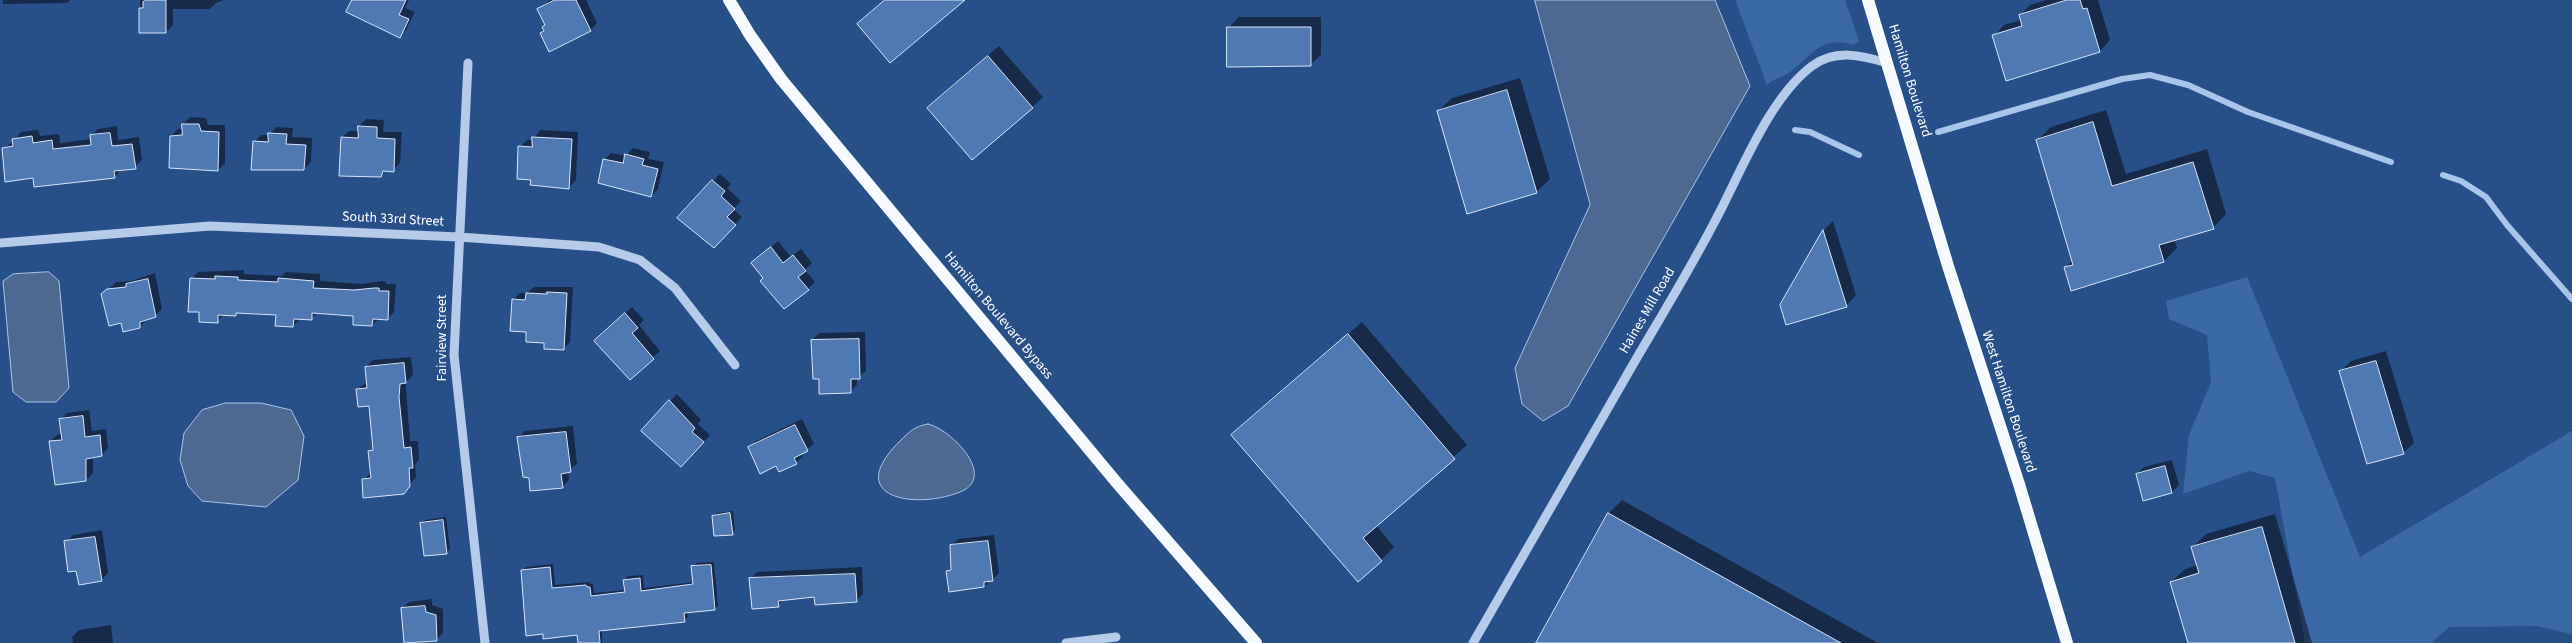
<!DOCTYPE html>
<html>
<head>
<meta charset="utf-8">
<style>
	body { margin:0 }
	canvas { display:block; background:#275089 }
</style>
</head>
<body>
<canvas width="2572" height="643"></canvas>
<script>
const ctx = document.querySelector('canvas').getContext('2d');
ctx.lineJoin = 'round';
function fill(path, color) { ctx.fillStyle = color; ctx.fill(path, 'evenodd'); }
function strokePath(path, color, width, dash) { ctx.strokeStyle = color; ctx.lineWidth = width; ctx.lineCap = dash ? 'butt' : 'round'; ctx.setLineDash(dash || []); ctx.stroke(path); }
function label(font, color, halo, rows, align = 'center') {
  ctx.font = font + ' "Source Sans 3",sans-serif'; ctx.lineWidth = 5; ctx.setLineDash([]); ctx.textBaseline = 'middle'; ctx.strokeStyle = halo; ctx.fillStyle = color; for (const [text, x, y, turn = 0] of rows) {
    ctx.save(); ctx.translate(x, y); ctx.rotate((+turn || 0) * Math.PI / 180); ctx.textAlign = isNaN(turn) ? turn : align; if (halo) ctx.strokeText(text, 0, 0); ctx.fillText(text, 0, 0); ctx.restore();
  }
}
fill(new Path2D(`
	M 1735,0 L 1845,0 L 1859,41 L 1854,45 C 1819,34 1811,58 1787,74 C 1780,78 1773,79 1767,85 Z
	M 2247,277 L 2360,557 L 2572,431 L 2572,634 L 2537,626 L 2449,627 L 2431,643 L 2305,643 L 2275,478 L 2249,471 L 2183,494 L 2189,435 L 2211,382 L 2207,335 L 2169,319 L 2166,301 Z`), '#3b69a6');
const water = new Path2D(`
	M 1535,0 L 1715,0 L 1750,86 L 1568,406 L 1543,421 L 1522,404 L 1515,368 L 1590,205 Z
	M 49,272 L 59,281 L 69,388 L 56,402 L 26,402 L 13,392 L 3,281 L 13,274 Z
	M 226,403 L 261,403 L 291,410 L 304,436 L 298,480 L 266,507 L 202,501 L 188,486 L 180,460 L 184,433 L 202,410 Z
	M 928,424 C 951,429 998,477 960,492 C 915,510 842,498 900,441 C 909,432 915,426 928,424 Z`);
fill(water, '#4c6992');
strokePath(water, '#a8c6ea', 1);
fill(new Path2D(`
	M 3,0 L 70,0 L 67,3 L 3,4 Z
	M 140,0 L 224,0 L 216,3 L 210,9 L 173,9 L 173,25 L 166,32 L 140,32 Z
	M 353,0 L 409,0 L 405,8 L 415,12 L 406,30 L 399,36 Z
	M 550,0 L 586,0 L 597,23 L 591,30 L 550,50 L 541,33 L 546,25 L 538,9 Z
	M 2046,0 L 2098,0 L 2110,40 L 2100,51 L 2007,79 L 1994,36 L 2004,25 L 2021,20 L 2020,15 L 2030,5 Z
	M 1239,17 L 1321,17 L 1321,55 L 1310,65 L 1229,27 Z
	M 999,46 L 1043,97 L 1032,107 L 939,98 Z
	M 1520,78 L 1550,179 L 1536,192 L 1438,111 L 1452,98 Z
	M 2106,110 L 2126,174 L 2207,149 L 2226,214 L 2213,228 L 2174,239 L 2177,248 L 2164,261 L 2065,268 L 2073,260 L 2037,140 L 2051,127 Z
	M 190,117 L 206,118 L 208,125 L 225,125 L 225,163 L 218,170 L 171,136 L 178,129 L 183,129 L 183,124 Z
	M 366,119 L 384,120 L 383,132 L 402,132 L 400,163 L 393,170 L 386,170 L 380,176 L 342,137 L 349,131 L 359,131 L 359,126 Z
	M 117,126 L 118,140 L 139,137 L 142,160 L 135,167 L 122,169 L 115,176 L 34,176 L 3,149 L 14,141 L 21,132 L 38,130 L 40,136 L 59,134 L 60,143 L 92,139 L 91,136 L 98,129 Z
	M 276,127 L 293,128 L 292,137 L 312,138 L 311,162 L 304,169 L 254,142 L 261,135 L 269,135 Z
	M 540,130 L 578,132 L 576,180 L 569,187 L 532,179 L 520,147 L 527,140 L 533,140 Z
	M 633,148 L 650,152 L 648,159 L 664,162 L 658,189 L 651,196 L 605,159 L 611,153 L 626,156 Z
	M 720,174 L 731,184 L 727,188 L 741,201 L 733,209 L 742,217 L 721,240 L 679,217 Z
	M 1833,221 L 1856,295 L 1846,306 L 1781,305 L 1824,230 Z
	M 778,241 L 791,257 L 801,249 L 812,263 L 805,270 L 815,282 L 808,289 L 765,278 L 752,263 Z
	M 244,270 L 244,274 L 282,276 L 286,272 L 320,274 L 320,281 L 362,284 L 382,281 L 386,282 L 386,284 L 396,284 L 394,312 L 387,319 L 379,319 L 372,325 L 355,315 L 318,312 L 311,319 L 300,319 L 293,326 L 277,314 L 239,312 L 235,315 L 224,314 L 217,322 L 200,311 L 191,279 L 198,272 Z
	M 155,273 L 162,309 L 155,316 L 147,319 L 140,327 L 122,321 L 103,295 L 116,282 L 131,281 Z
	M 534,287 L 573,287 L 570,342 L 563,349 L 545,342 L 527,331 L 513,300 L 520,293 L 527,293 Z
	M 632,307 L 644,320 L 639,325 L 660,351 L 630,378 L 602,334 Z
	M 1362,322 L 1467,445 L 1376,525 L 1394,547 L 1381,560 L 1246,422 Z
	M 865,332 L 866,371 L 857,378 L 857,385 L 850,392 L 820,378 L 812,340 L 819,333 Z
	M 2386,351 L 2414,443 L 2403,453 L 2340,372 L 2351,361 Z
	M 411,357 L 413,375 L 406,382 L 406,389 L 410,441 L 418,441 L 419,460 L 415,464 L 416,477 L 403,493 L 363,480 L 371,473 L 370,451 L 374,447 L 370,405 L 357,389 L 368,382 L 366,367 L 373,360 Z
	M 677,394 L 701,420 L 698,424 L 710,435 L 688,459 L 643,430 Z
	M 89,410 L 92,431 L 106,429 L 108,448 L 102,455 L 93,456 L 93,473 L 86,480 L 50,441 L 57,435 L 62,434 L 60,420 L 67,413 Z
	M 802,419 L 814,444 L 802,453 L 803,456 L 796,463 L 777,464 L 749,448 L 756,441 Z
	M 573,426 L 577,464 L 568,471 L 569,480 L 562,487 L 530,477 L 518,438 L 525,431 Z
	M 2172,460 L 2179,485 L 2172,492 L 2137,474 L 2144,467 Z
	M 1622,500 L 1878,643 L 1537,643 L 1609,513 Z
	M 733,511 L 735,530 L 732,533 L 713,516 L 717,513 Z
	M 2275,514 L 2312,643 L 2189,643 L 2171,582 L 2185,569 L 2198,565 L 2192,548 L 2206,534 Z
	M 446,517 L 450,549 L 446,553 L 422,523 L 425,520 Z
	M 102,530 L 108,573 L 101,580 L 77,570 L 69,571 L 66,542 L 73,535 Z
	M 994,535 L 999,573 L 992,580 L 984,586 L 948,571 L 952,567 L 951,546 L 958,539 Z
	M 714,562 L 718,606 L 714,609 L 687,612 L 688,617 L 684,621 L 602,630 L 602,643 L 579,643 L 578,634 L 522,571 L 526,567 L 553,564 L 555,585 L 590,582 L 590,584 L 593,584 L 594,593 L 626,590 L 625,580 L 628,576 L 643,575 L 644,588 L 694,582 L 693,567 L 696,563 Z
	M 862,567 L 863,594 L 856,601 L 816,596 L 784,599 L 778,605 L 750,579 L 757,572 Z
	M 432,599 L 432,605 L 443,609 L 443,633 L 436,640 L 406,643 L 402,608 L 409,602 Z
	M 111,625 L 113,643 L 73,643 L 72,637 L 79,630 Z`), '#0007');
strokePath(new Path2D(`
	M 1795,130 L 1810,132 L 1859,155
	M 1938,132 L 2122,79 L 2150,75 L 2188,85 L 2248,112 L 2391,162
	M 2443,175 L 2461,181 L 2486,197 L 2507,225 L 2572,299`), '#a8c6ea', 6);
const building = new Path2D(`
	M 146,0 L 166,0 L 166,33 L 139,33 L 139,8 L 143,8 L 143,2 Z
	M 352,0 L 406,0 L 399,15 L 409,19 L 400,38 L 346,12 Z
	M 555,0 L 576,0 L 591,31 L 549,52 L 540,33 L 544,31 L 542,27 L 545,25 L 537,9 Z
	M 885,0 L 965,0 L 890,63 L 857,24 Z
	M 2067,0 L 2080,0 L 2083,9 L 2087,8 L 2100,52 L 2006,81 L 1992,35 L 2022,26 L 2019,15 Z
	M 1227,27 L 1311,27 L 1311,66 L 1227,67 Z
	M 988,56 L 1033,108 L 972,160 L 927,108 Z
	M 1507,90 L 1537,193 L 1467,214 L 1437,111 Z
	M 2093,122 L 2112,186 L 2193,162 L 2214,229 L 2159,245 L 2164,262 L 2071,291 L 2064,267 L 2073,265 L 2036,140 Z
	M 182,124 L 199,124 L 201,131 L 219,132 L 218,171 L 169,168 L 170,136 L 182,135 Z
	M 358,126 L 377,127 L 377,138 L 395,139 L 394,172 L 383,171 L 381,177 L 339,176 L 341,137 L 358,138 Z
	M 110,133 L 112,146 L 132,144 L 136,169 L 114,171 L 115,178 L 34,187 L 33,178 L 5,182 L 2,148 L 13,146 L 12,139 L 32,136 L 33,143 L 52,140 L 53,149 L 91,145 L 90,135 Z
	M 268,133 L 287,134 L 286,144 L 306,145 L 304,170 L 251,170 L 253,141 L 268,142 Z
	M 532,137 L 572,139 L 569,189 L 530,185 L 531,180 L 517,179 L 518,146 L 532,147 Z
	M 625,154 L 644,159 L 642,165 L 658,169 L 651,197 L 598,183 L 603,159 L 623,163 Z
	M 712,180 L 725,191 L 721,196 L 735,209 L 727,217 L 736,225 L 714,248 L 677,218 Z
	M 1823,230 L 1847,307 L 1786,325 L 1780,305 Z
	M 771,247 L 783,263 L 793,255 L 806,271 L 798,277 L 809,290 L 784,309 L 760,281 L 763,278 L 751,263 Z
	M 215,276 L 238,277 L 238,280 L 278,282 L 278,278 L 314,281 L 313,288 L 354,290 L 374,288 L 379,288 L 379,291 L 389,291 L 388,320 L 373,319 L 372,326 L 353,325 L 353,316 L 312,313 L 312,320 L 294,319 L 293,327 L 275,326 L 276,315 L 236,313 L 236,316 L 218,315 L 218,323 L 199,322 L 199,312 L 188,312 L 190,278 L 215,279 Z
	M 148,279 L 156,317 L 140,322 L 140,328 L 123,332 L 121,323 L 109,326 L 101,294 L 107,289 L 126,287 L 126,284 Z
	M 547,292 L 567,293 L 564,350 L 544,349 L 544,343 L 526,342 L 526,332 L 510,331 L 512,299 L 525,300 L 526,293 L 547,294 Z
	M 625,313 L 638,328 L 632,333 L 654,359 L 630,380 L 594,341 Z
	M 1348,334 L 1455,459 L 1363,538 L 1382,561 L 1358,582 L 1231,435 Z
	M 859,339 L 860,379 L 851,379 L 851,393 L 819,394 L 819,379 L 813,379 L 811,340 Z
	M 2376,361 L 2404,454 L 2367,464 L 2339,371 Z
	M 404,363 L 406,383 L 400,384 L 399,397 L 404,448 L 411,447 L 413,468 L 409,468 L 410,486 L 404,494 L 363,498 L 362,479 L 371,478 L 368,451 L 373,450 L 369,406 L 358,407 L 356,389 L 367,388 L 365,367 Z
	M 669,400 L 695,428 L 692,432 L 704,442 L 681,467 L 641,431 Z
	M 83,416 L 85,437 L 100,435 L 102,456 L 86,459 L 86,481 L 55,485 L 49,441 L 62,440 L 59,419 Z
	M 795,425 L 808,451 L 794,458 L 797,464 L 779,472 L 776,466 L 760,474 L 748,447 Z
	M 566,432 L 571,472 L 561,474 L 563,488 L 530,491 L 529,478 L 523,477 L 517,437 Z
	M 2165,466 L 2172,493 L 2143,501 L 2136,474 Z
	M 730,513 L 733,535 L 714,536 L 712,516 Z
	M 1608,513 L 1841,643 L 1536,643 Z
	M 443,520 L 447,554 L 424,556 L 420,523 Z
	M 2262,527 L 2295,643 L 2188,643 L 2170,582 L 2199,573 L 2191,547 Z
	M 95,537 L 102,581 L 79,585 L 76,571 L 68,572 L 64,541 Z
	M 988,541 L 993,581 L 984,582 L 984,587 L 949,592 L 946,571 L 951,570 L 950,545 Z
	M 711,565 L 715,610 L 684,613 L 685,622 L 599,631 L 600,643 L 578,643 L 577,635 L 543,639 L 543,634 L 526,636 L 521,570 L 550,567 L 552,588 L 586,585 L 587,587 L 590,587 L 591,596 L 625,592 L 623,580 L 640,578 L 641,591 L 693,584 L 691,566 Z
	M 855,574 L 857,602 L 815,605 L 814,597 L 778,601 L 779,607 L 752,609 L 749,578 Z
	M 425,606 L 426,612 L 436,615 L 437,641 L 404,643 L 401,608 Z`);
fill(building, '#4f79b1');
strokePath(building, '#d8e6f7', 1);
strokePath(new Path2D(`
	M 468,63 L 454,355 L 485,643
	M 0,243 L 210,226 L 459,237 L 599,247 L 640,260 L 675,288 L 735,365
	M 1066,643 L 1116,637
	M 1473,643 C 1527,549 1581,455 1635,361 C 1662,315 1690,269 1714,223 C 1740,175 1768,99 1812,66 C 1835,49 1861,55 1887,63`), '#b4cbe9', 9);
strokePath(new Path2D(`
	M 729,0 L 750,35 L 781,79 L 1117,483 L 1256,643
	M 1868,0 L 1948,266 L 2019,484 L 2067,643`), '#f7fafe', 12);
label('14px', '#fff', '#275089', [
	["Hamilton Boulevard",1909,81,73],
	["South 33rd Street",393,220,3],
	["Haines Mill Road",1648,311,-60],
	["Hamilton Boulevard Bypass",998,316,50],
	["Fairview Street",443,338,-90],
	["West Hamilton Boulevard",2008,402,72]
]);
</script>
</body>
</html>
